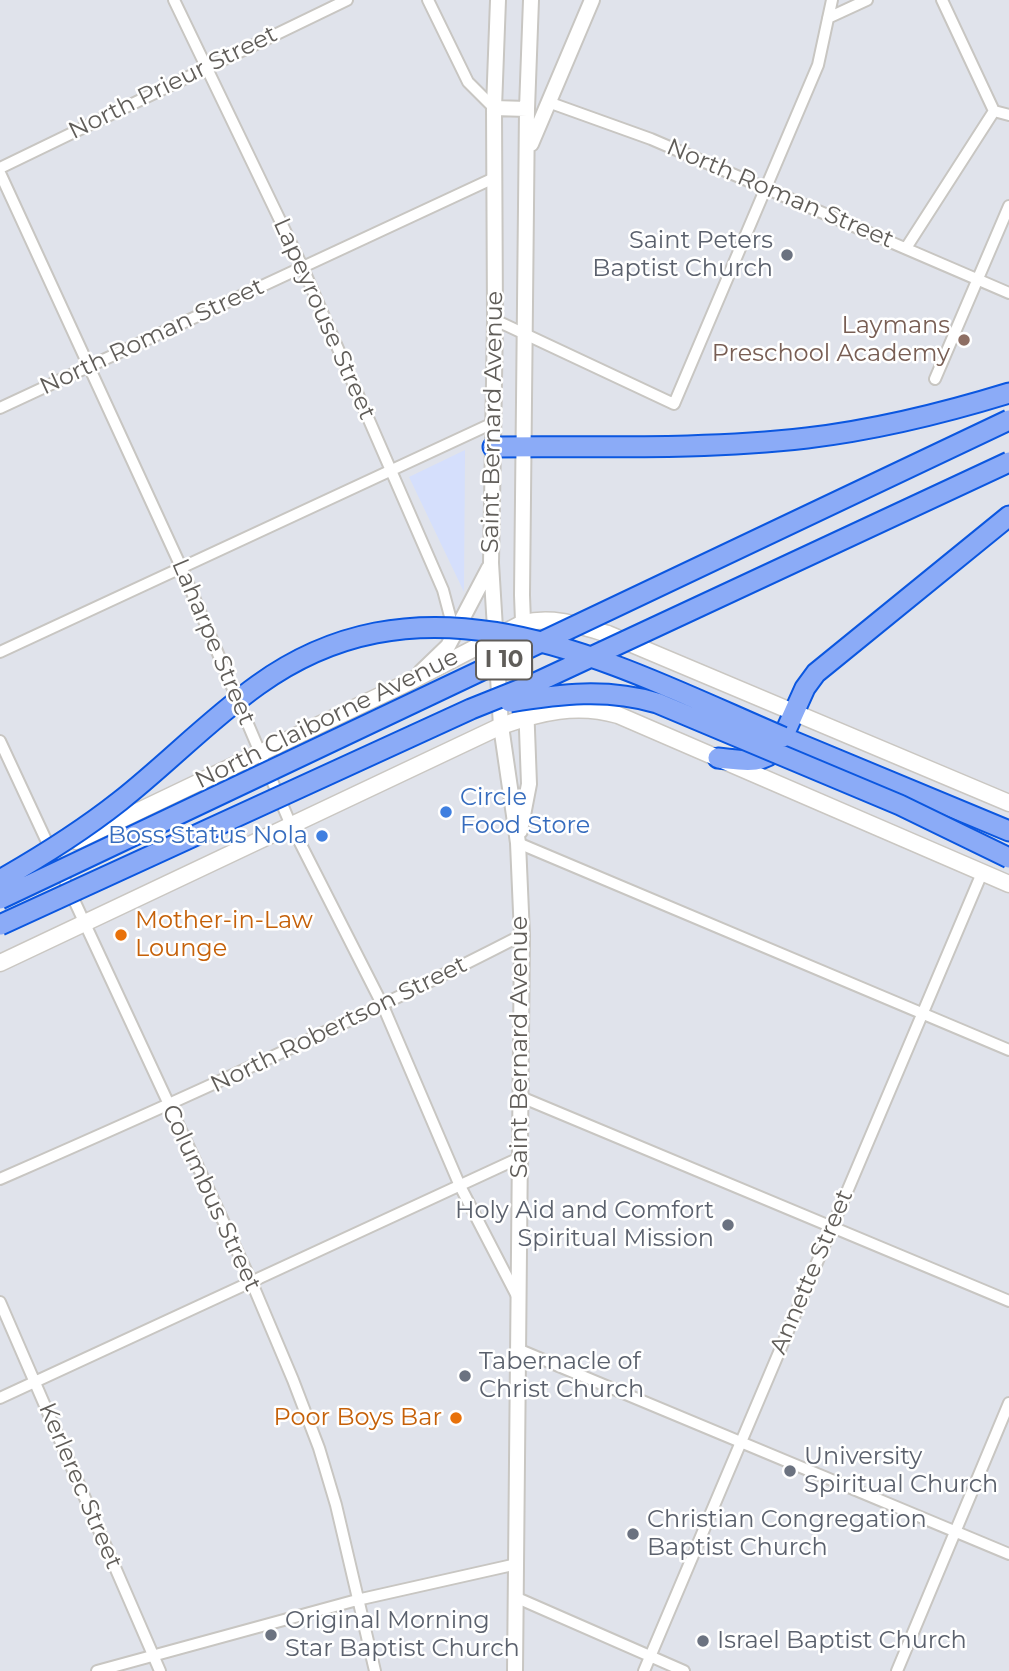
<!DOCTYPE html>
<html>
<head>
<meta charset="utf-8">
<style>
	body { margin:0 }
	canvas { display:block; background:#e0e3eb }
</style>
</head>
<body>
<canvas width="1009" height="1671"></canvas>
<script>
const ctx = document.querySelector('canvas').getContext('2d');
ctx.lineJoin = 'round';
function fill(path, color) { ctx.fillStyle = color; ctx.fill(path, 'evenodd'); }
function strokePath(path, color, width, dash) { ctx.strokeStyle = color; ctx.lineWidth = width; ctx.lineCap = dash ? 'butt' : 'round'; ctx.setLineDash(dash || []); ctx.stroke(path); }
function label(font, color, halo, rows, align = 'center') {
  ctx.font = font + ' Montserrat,sans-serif'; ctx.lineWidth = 5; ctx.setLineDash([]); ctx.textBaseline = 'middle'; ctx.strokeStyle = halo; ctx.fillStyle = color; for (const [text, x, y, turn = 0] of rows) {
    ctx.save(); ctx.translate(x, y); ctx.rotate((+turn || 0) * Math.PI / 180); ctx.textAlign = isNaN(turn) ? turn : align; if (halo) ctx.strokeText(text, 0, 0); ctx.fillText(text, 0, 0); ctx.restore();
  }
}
fill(new Path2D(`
	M 465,450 L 464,592 L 409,477 Z`), '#d5dffc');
const minor = new Path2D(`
	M 174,0 L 302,266 L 443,590 L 451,620 L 450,631
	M 428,0 L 468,82 L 494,108
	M 942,0 L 994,111 L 1009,115
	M 828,18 L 867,0
	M 548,102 L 651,139 L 1009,293
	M 0,168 L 347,0
	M 0,173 L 182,569 L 290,823 L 383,1006 L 460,1186 L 518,1298
	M 906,248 L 994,111
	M 495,320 L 674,404 L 818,65 L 832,0
	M 935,379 L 1009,206
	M 0,408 L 494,178
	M 0,652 L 493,423
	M 0,741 L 252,1283 L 293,1380 L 319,1448 L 336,1505 L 375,1671
	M 518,843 L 1009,1050
	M 521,1097 L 1009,1301
	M 0,1179 C 176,1102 351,1023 522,935
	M 0,1302 L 160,1671
	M 520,1350 L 1009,1554
	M 0,1398 L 519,1158
	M 515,1597 L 684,1671
	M 97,1671 L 357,1600 L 517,1564
	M 644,1671 L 982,873
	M 897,1671 L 1009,1403`);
const tertiary = new Path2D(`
	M 498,0 L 494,108 L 495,320 L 491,563 L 501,726 L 518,843 L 522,935 L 515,1671
	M 494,108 L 527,109
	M 531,144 L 592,0
	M 421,672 L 448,646 L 489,568
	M 520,831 L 529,784 L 522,595 L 527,109 L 531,0`);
const secondary = new Path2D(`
	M 76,841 L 413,680 L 523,623 C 554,616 578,625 608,634 L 1009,803
	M 0,963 L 501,726 C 540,712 577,703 618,715 L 1009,884`);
const motorway = new Path2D(`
	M 493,447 C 597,446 703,450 807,438 C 874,430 944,413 1009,393
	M 783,737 L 1009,831
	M 718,758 C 741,760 761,766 778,748 L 805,688 L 816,673 L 1009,516`);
strokePath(minor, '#c8c6c2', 14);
strokePath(tertiary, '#c8c6c2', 18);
strokePath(secondary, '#cac7c2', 19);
strokePath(motorway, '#0b57e0', 23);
strokePath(minor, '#fff', 10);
strokePath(tertiary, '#fff', 14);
strokePath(secondary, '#fff', 16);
strokePath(motorway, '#8babf7', 19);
const motorwayBridge = new Path2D(`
	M 510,702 C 560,694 607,688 657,703 L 900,805 L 1009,858
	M 0,880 C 42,856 82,831 120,801 C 167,764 209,720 258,685 C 430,561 615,665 783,737
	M 0,899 L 1009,420
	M 0,925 L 471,709 L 531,685 L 1009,462`);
strokePath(motorwayBridge, '#0b57e0', 23, []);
strokePath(motorwayBridge, '#8babf7', 19);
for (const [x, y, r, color] of [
	[787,255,7,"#6b7280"],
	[964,340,7,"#8d6e63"],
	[446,812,7,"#3f7fe0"],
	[322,836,7,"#3f7fe0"],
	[121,935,7,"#e8710a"],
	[728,1225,7,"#6b7280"],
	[465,1376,7,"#6b7280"],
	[456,1418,7,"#e8710a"],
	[790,1471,7,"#6b7280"],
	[633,1534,7,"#6b7280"],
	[271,1635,7,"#6b7280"],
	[703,1641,7,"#6b7280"]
]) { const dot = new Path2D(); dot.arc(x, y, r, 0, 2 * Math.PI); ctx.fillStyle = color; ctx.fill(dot); strokePath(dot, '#fff', 2.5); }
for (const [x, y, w] of [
	[504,660,56]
]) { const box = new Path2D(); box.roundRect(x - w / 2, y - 19.5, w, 39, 5); ctx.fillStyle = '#fff'; ctx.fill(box); strokePath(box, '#605d59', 2); }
label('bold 23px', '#605d59', null, [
	["I 10",504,660]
]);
label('24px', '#605d59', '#fff', [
	["North Prieur Street",173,83,-26],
	["North Roman Street",780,194,23],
	["Lapeyrouse Street",324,319,66],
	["North Roman Street",152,337,-25],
	["Saint Bernard Avenue",493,422,-89],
	["Laharpe Street",213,642,67],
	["North Claiborne Avenue",327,719,-26],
	["North Robertson Street",339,1025,-26],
	["Saint Bernard Avenue",520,1047,-90],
	["Columbus Street",211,1198,65],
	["Annette Street",812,1272,-67],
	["Kerlerec Street",80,1486,67]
]);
label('24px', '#5b616d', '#fff', [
	["Saint Peters",773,241,"right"],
	["Baptist Church",773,269,"right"],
	["Holy Aid and Comfort",714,1211,"right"],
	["Spiritual Mission",714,1239,"right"],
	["Tabernacle of",479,1362],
	["Christ Church",479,1390],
	["University",804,1457],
	["Spiritual Church",804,1485],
	["Christian Congregation",647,1520],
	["Baptist Church",647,1548],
	["Original Morning",285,1621],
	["Star Baptist Church",285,1649],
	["Israel Baptist Church",717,1641]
], 'left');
label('24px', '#785e54', '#fff', [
	["Laymans",950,326],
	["Preschool Academy",950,354]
], 'right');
label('24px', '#366cbe', '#fff', [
	["Circle",460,798],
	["Food Store",460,826],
	["Boss Status Nola",308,836,"right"]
], 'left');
label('24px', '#c56008', '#fff', [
	["Mother-in-Law",135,921],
	["Lounge",135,949],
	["Poor Boys Bar",442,1418,"right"]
], 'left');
</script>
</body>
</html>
